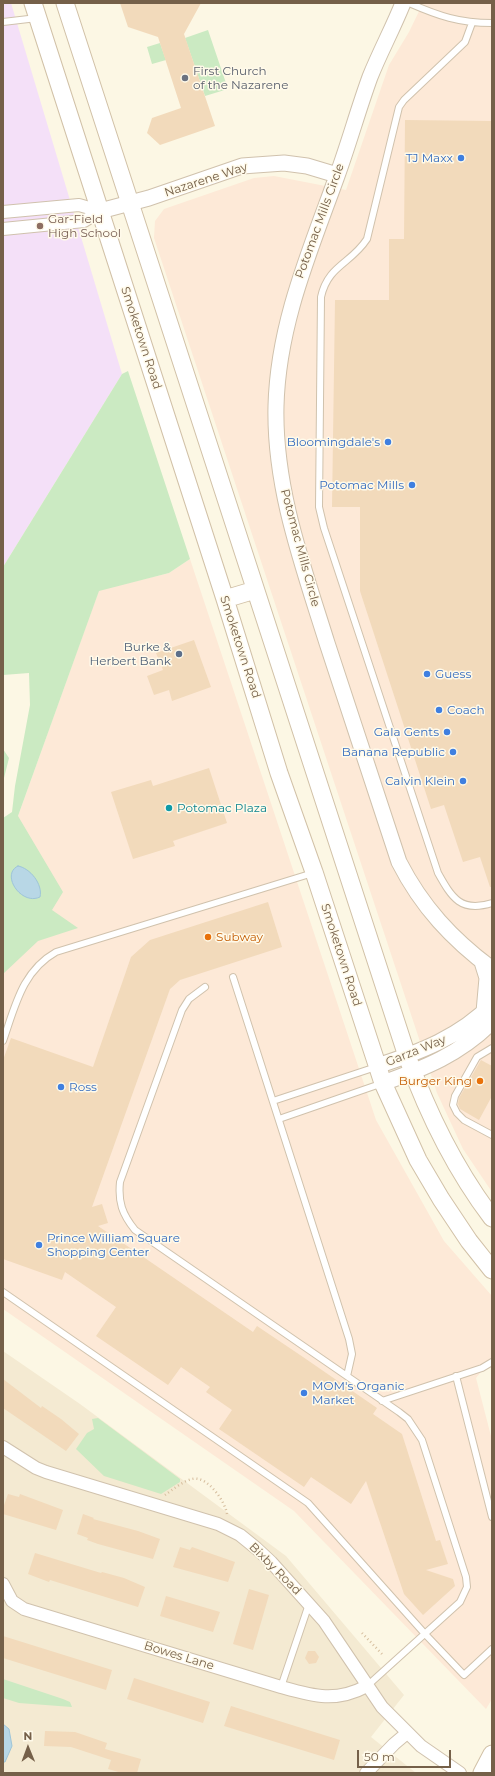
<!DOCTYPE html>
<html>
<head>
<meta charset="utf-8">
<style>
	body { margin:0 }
	#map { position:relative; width:495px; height:1776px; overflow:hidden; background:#fcf7e4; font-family:Montserrat,sans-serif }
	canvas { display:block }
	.frame { position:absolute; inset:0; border:4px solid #756049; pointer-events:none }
	.north { position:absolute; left:8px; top:1728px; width:40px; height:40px; -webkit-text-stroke:3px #fffaea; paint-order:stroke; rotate:359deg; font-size:11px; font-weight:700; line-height:16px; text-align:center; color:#756049 }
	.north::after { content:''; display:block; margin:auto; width:14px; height:18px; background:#756049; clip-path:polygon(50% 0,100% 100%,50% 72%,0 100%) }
	.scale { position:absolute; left:357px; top:1750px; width:94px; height:18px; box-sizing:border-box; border:2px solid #756049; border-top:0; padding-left:5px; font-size:12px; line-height:14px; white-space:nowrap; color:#756049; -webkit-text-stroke:3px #fffaea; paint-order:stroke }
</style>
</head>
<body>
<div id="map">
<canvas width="495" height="1776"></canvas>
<div class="frame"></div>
<div class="north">N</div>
<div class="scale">50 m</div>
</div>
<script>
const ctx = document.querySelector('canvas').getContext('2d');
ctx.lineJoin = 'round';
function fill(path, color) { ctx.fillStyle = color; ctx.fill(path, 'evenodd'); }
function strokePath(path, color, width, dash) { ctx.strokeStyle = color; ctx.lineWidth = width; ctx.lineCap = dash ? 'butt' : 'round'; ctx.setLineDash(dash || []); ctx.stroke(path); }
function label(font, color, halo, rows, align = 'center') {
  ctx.font = font + ' Montserrat,sans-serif'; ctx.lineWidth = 3; ctx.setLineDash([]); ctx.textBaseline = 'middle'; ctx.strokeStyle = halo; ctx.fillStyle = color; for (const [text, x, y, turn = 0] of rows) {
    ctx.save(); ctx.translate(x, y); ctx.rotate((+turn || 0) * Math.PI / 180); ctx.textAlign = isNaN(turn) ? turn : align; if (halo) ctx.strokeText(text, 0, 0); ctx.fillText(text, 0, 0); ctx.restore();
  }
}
fill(new Path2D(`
	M 3,1351 L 80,1404 L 286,1556 L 404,1695 L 371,1737 L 416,1773 L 3,1773 Z`), '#f4ead2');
fill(new Path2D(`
	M 423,3 L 492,3 L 492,1192 L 463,1149 L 437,1093 L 154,238 L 155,221 L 164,209 L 254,178 L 274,176 L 346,190 L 389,65 L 409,32 Z
	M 190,559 L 376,1120 L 444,1241 L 492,1296 L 492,1359 L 476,1378 L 492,1440 L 492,1699 L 486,1709 L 294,1511 L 3,1309 L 3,858 L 99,590 L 169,573 Z`), '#fde9d7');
fill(new Path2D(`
	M 3,3 L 11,3 L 122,374 L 3,567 Z`), '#f4e0f8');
fill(new Path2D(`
	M 208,30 L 228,89 L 205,96 L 185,38 Z
	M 160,43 L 166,60 L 152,64 L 147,47 Z
	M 128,371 L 190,559 L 169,573 L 99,591 L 18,816 L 63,892 L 52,910 L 78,928 L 38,941 L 3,974 L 3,818 L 12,812 L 15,786 L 30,705 L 29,673 L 3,675 L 3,567 L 122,374 Z
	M 3,749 L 9,758 L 3,782 Z
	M 98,1418 L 180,1479 L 180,1482 L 161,1494 L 104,1476 L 76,1449 L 87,1433 L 94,1429 L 92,1419 Z
	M 3,1679 L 63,1699 L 70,1702 L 72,1707 L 19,1703 L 3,1698 Z`), '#cbeac2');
const water = new Path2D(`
	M 18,866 C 30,868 43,884 40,897 C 21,906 0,874 18,866 Z
	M 3,1724 L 9,1729 L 12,1746 L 5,1762 L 3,1762 Z`);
fill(water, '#b8d7e6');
strokePath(water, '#9ec5d8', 1);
fill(new Path2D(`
	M 120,3 L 201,3 L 184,34 L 215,126 L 160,145 L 147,133 L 152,118 L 181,108 L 158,37 L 128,27 Z
	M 405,120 L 492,121 L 492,887 L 490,887 L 480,857 L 463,862 L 444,805 L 431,809 L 360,591 L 360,507 L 332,507 L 335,300 L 389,300 L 389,239 L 404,239 Z
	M 194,640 L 211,687 L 172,701 L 169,690 L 154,695 L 147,676 L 163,670 L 156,653 Z
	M 209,768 L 227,823 L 173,841 L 175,846 L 133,859 L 111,792 L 151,780 L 153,786 Z
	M 268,902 L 282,947 L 180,980 L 170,989 L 92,1207 L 102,1204 L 108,1223 L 98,1226 L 253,1332 L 257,1326 L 303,1357 L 377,1408 L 373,1414 L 402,1434 L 436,1541 L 440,1540 L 448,1564 L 426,1570 L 453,1579 L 455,1586 L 423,1615 L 404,1594 L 366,1481 L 351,1504 L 311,1477 L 304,1487 L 219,1429 L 232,1410 L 206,1392 L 210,1387 L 181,1367 L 168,1385 L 96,1336 L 116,1307 L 65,1272 L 62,1280 L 3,1259 L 3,1060 L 11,1038 L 93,1067 L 131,957 L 150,940 Z
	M 481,1060 L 492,1066 L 492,1096 L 479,1120 L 460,1109 L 458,1104 L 459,1098 Z
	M 3,1379 L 41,1408 L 42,1406 L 61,1419 L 79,1434 L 66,1451 L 3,1408 Z
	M 8,1494 L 19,1497 L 20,1494 L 63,1510 L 56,1530 L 3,1514 L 3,1508 Z
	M 83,1514 L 94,1518 L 93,1519 L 138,1531 L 160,1539 L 153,1559 L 98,1544 L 87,1540 L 88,1538 L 77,1534 Z
	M 180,1547 L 190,1550 L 192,1547 L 235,1562 L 228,1582 L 173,1567 Z
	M 35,1553 L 101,1573 L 102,1572 L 124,1578 L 145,1587 L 138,1607 L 50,1580 L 49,1582 L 28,1574 Z
	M 249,1589 L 269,1595 L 253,1650 L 233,1644 Z
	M 166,1596 L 220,1612 L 213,1632 L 160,1616 Z
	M 3,1636 L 112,1670 L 106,1690 L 3,1658 Z
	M 308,1651 L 315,1651 L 319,1657 L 316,1663 L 309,1664 L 305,1658 Z
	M 134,1678 L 210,1702 L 203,1723 L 127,1699 Z
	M 231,1706 L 340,1740 L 334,1760 L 224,1726 Z
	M 45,1731 L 75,1732 L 107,1743 L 105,1749 L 141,1759 L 137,1773 L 122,1773 L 108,1769 L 111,1760 L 71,1747 L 44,1746 Z`), '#f2dabb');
const service = new Path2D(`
	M 409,3 C 439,16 459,23 492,23
	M 3,22 L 37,18
	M 472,23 L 465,42 L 404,100 L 399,107 L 367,239 C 351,264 328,265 321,297 L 319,507 L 324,528 L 438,873 C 452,898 461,913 492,903
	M 233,977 L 349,1339 L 352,1354 L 347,1376
	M 205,987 L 189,999 L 182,1010 L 120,1182 C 118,1202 122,1214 135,1230 L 399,1412 L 408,1419 L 422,1440 L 466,1577 L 467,1587 L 460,1602 L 367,1686
	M 3,1041 C 15,1007 22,971 56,952 L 313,873
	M 492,1048 L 477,1057 L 455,1096 L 453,1105 L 457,1113 L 464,1120 L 492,1135
	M 273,1101 L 376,1067
	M 279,1119 L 383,1083
	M 3,1292 L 308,1503 L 425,1634 L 464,1675 L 492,1649
	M 456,1376 L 492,1517
	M 382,1401 L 482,1368 L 492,1362
	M 281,1687 L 309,1604`);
const minor = new Path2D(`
	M 3,212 L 79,205 L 100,211
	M 3,229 L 84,221 L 100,211
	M 3,1447 L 36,1468 L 46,1472 L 218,1524 L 240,1535 L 256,1548 L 271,1562 L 324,1621 L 382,1707 L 421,1746 L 460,1773
	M 3,1584 L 12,1601 L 24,1609 L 281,1687 C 313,1696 335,1703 367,1686
	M 366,1773 L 394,1744 L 407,1733`);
const tertiary = new Path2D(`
	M 403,3 C 393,28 380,52 370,77 C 358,110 349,143 337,176 C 310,251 278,324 276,406 C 274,488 303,566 327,643 C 351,716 375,789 399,862 C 422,907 452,939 492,969
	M 100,211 L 149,198 L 242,166 L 284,163 L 307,166 L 337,175
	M 482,962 L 487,978 L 484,1012
	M 377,1066 C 420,1052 460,1037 492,1004
	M 383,1083 C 425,1068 460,1054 492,1022`);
const secondary = new Path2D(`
	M 33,3 L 225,599 L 279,773 L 314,872 L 383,1083 L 418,1160 L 441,1199 L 469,1241 L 492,1270
	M 65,3 L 407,1056 C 428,1114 455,1169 492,1218
	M 225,599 L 255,590
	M 482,1773 L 492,1754`);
strokePath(service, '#d0c2ad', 8);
strokePath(minor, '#d0c2ad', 14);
strokePath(tertiary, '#d0c2ad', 17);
strokePath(secondary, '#d1c1a7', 19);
strokePath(new Path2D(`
	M 165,1495 C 172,1490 183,1481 192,1479 C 207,1475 225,1501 227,1514
	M 362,1633 L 382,1654`), '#d6be9e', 2.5, [1, 3]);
strokePath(service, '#fff', 6);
strokePath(minor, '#fff', 12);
strokePath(tertiary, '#fff', 15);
strokePath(secondary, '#fff', 17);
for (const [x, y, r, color] of [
	[185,78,4,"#6b7280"],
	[461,158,4,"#3f7fe0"],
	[40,226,4,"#8d6e63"],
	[388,442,4,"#3f7fe0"],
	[412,485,4,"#3f7fe0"],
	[179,654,4,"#5c6f8a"],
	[427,674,4,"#3f7fe0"],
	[439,710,4,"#3f7fe0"],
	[447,732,4,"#3f7fe0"],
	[453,752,4,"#3f7fe0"],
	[463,781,4,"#3f7fe0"],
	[169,808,4,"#0f9aa8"],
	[208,937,4,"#e8710a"],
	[480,1081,4,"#e8710a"],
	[61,1087,4,"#3f7fe0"],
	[39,1245,4,"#3f7fe0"],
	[304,1393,4,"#3f7fe0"]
]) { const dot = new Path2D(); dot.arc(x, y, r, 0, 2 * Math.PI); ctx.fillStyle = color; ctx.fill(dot); strokePath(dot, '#fffaea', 1.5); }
label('12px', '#5b616d', '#fffaea', [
	["First Church",193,71],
	["of the Nazarene",193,85]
], 'left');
label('12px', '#366cbe', '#fffaea', [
	["TJ Maxx",453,158],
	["Bloomingdale's",380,442],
	["Potomac Mills",404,485],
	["Guess",435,674,"left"],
	["Coach",447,710,"left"],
	["Gala Gents",439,732],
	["Banana Republic",445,752],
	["Calvin Klein",455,781],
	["Ross",69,1087,"left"],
	["Prince William Square",47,1238,"left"],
	["Shopping Center",47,1252,"left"],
	["MOM's Organic",312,1386,"left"],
	["Market",312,1400,"left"]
], 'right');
label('12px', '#756049', '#fffaea', [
	["Nazarene Way",206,180,-18],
	["Potomac Mills Circle",320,221,-70],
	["Smoketown Road",141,338,72],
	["Potomac Mills Circle",300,548,75],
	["Smoketown Road",240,647,72],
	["Smoketown Road",341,955,72],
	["Garza Way",416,1051,-22],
	["Bixby Road",275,1569,45],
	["Bowes Lane",179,1656,17]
]);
label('12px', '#785e54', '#fffaea', [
	["Gar-Field",48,219],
	["High School",48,233]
], 'left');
label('12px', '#4e5e75', '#fffaea', [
	["Burke &",171,647],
	["Herbert Bank",171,661]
], 'right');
label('12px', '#0d838f', '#fffaea', [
	["Potomac Plaza",177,808]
], 'left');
label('12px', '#c56008', '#fffaea', [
	["Subway",216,937],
	["Burger King",472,1081,"right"]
], 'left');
</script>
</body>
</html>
